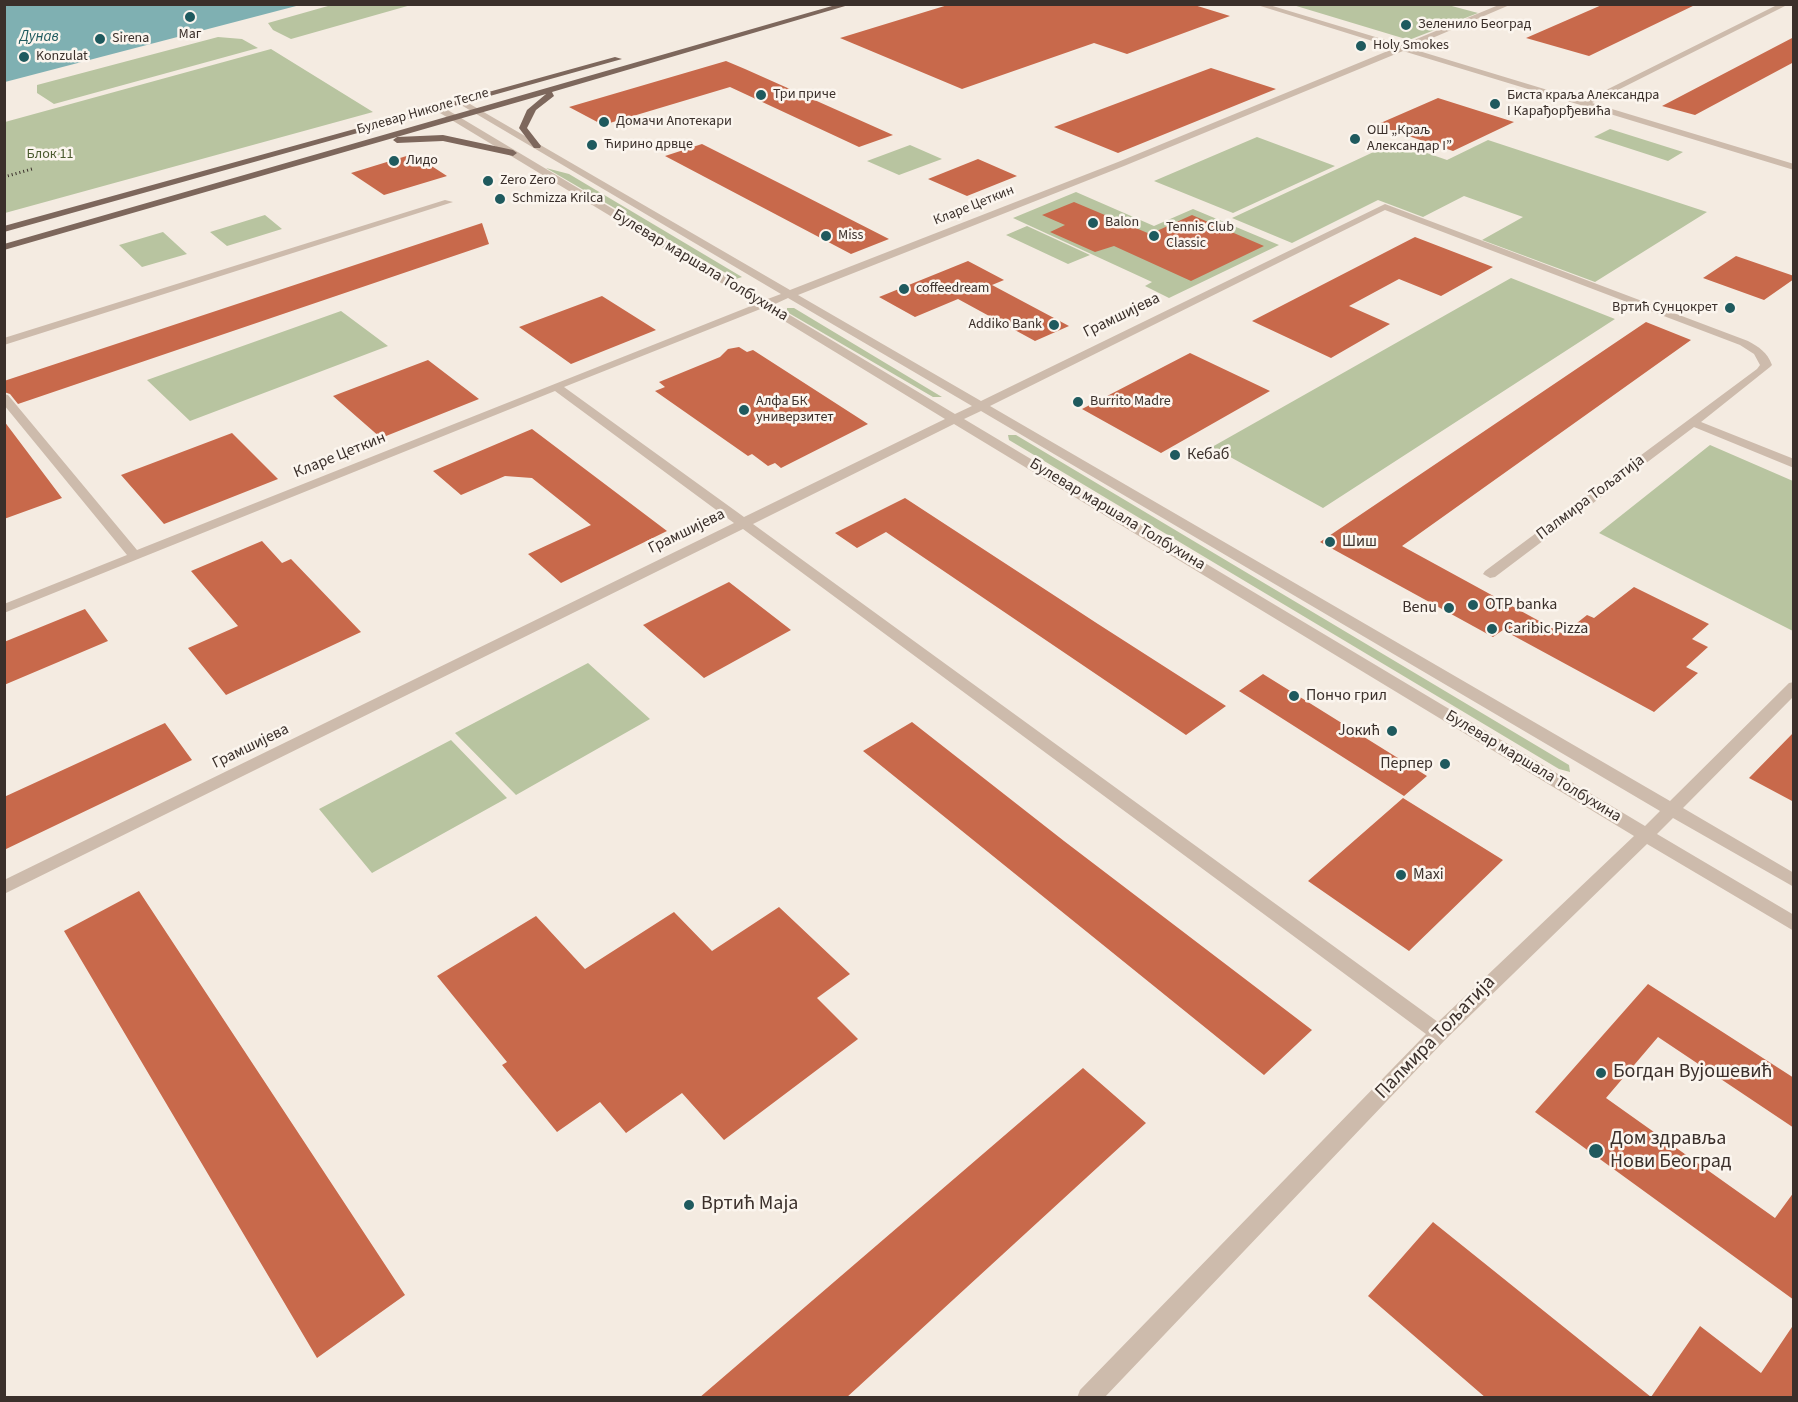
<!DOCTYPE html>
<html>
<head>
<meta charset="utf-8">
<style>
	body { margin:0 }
	#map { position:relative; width:1798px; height:1402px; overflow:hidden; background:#f4ebe1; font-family:"Source Sans 3",sans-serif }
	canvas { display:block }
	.frame { position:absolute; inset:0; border:6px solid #3b302b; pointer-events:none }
</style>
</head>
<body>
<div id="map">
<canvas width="1798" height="1402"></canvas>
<div class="frame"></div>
</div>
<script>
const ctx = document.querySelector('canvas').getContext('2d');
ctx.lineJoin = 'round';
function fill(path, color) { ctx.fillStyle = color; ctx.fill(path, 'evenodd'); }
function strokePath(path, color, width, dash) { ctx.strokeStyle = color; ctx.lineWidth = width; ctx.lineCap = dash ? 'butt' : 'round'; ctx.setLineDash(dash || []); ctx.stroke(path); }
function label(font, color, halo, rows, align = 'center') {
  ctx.font = font + ' "Source Sans 3",sans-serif'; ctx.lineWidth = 5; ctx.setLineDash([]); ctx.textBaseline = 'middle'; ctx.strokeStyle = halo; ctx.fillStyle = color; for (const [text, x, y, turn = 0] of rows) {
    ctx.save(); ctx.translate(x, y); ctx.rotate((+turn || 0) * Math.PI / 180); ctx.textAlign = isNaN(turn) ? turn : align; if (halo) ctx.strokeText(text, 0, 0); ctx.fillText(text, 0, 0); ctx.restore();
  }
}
fill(new Path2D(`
	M 335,4 L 411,4 L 411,5 L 291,39 L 273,30 L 268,23 Z
	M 1293,5 L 1448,5 L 1478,13 L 1409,40 Z
	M 218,37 L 242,39 L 258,48 L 54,104 L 37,93 L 37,85 Z
	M 271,49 L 373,112 L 5,213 L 5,122 Z
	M 1610,129 L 1683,152 L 1668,161 L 1594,137 Z
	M 1257,137 L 1335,166 L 1233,213 L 1154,181 Z
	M 1488,140 L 1707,212 L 1595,282 L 1482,240 L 1523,217 L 1464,196 L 1423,217 L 1378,200 L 1292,243 L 1232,218 L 1395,142 L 1447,160 Z
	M 910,145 L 942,159 L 899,175 L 867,161 Z
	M 546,168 L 569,174 L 742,277 L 736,279 Z
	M 1076,192 L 1154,226 L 1193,209 L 1279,245 L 1169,298 L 1145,286 L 1152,282 L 1013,218 Z
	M 265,215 L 282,229 L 227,246 L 210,232 Z
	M 1027,226 L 1090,255 L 1068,264 L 1006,235 Z
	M 163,232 L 187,254 L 142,267 L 119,245 Z
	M 1511,278 L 1615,319 L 1323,508 L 1212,447 Z
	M 787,308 L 794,308 L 942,397 L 933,397 L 787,312 Z
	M 341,311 L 388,346 L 190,421 L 147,380 Z
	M 1008,435 L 1016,435 L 1569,765 L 1570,772 L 1559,769 L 1009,440 Z
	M 1710,445 L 1793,481 L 1793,631 L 1599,533 Z
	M 588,663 L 650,719 L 516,795 L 455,733 Z
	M 451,740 L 507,798 L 372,873 L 319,809 Z`), '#b8c4a0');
fill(new Path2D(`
	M 4,5 L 5,4 L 300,5 L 5,82 Z`), '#7fb0b2');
fill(new Path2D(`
	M 951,4 L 1191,4 L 1230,16 L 1127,54 L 1094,43 L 962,89 L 840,38 Z
	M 1604,4 L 1697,4 L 1589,56 L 1526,38 Z
	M 1794,37 L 1794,62 L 1695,115 L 1662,106 Z
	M 726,61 L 745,69 L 893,135 L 859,147 L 730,87 L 603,125 L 569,107 Z
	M 1211,68 L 1276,89 L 1118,153 L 1054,127 Z
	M 1438,98 L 1514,122 L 1453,151 L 1376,125 Z
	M 702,144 L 793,190 L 889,239 L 851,254 L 665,156 Z
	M 413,154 L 447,176 L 384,195 L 351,173 Z
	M 978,159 L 1017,176 L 967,196 L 928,179 Z
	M 1074,202 L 1150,234 L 1192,215 L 1264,246 L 1191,281 L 1114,246 L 1095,252 L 1050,232 L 1065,225 L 1042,215 Z
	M 482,223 L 489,244 L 18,404 L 10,394 L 4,392 L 4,381 Z
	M 1415,237 L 1493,267 L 1441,296 L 1399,279 L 1349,306 L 1390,324 L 1331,358 L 1252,321 Z
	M 1736,256 L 1794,276 L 1794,279 L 1764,300 L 1703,278 Z
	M 968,261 L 1004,280 L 992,285 L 1069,326 L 1035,341 L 958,299 L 915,317 L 879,297 Z
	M 602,296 L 656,330 L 571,364 L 519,327 Z
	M 1646,322 L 1691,340 L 1402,546 L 1563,634 L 1587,615 L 1594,618 L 1634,587 L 1709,624 L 1692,639 L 1708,647 L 1686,667 L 1698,673 L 1654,712 L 1503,630 L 1493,637 L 1320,542 Z
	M 739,347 L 747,352 L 753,350 L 868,424 L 781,468 L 775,463 L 768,466 L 752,454 L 748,456 L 655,391 L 665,387 L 659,382 L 720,357 L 728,349 Z
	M 1190,353 L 1270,391 L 1161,453 L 1082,409 Z
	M 428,360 L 479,399 L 381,438 L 333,396 Z
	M 4,421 L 62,498 L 4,519 Z
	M 532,429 L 573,460 L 667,531 L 561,583 L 528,554 L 591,525 L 532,478 L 505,476 L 461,495 L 433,471 Z
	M 232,433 L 278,479 L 164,524 L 121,475 Z
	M 905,498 L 1098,624 L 1226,706 L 1186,735 L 886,532 L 857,548 L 835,533 Z
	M 262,541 L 282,563 L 291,559 L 361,632 L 226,695 L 188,648 L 238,626 L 191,571 Z
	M 729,582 L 791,630 L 704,678 L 643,625 Z
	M 85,609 L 108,641 L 4,685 L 4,642 Z
	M 1263,674 L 1385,750 L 1427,776 L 1404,796 L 1239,691 Z
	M 912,722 L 1064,841 L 1312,1030 L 1264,1075 L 863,751 Z
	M 165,723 L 192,760 L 4,850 L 4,797 Z
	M 1794,732 L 1794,802 L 1749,778 Z
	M 1403,798 L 1503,860 L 1409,951 L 1308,881 Z
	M 139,891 L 405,1295 L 317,1358 L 64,931 Z
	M 779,907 L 850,974 L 817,998 L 858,1039 L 724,1140 L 682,1093 L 626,1133 L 600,1102 L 557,1132 L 502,1065 L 507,1062 L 437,976 L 536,916 L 585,969 L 674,912 L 712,951 Z
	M 1648,984 L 1794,1078 L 1794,1128 L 1658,1037 L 1606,1098 L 1775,1218 L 1794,1192 L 1794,1300 L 1535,1112 Z
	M 1083,1068 L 1146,1123 L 846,1398 L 699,1398 Z
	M 1433,1222 L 1651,1397 L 1700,1326 L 1761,1373 L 1794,1324 L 1794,1398 L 1486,1398 L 1368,1296 Z`), '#c8694b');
fill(new Path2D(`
	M 1254,4 L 1266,4 L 1402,45 L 1501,4 L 1512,4 L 1409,48 L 1584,101 L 1779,4 L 1789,4 L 1592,103 L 1794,164 L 1794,170 L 1403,51 L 1124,166 L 798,295 L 981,401 L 1385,204 L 1748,341 C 1759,347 1767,352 1772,365 L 1770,367 L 1701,422 L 1794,459 L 1794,468 L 1694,427 L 1495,577 L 1490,578 L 1483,574 L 1485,571 L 1757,369 L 1760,365 L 1754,354 L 1740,345 L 1385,210 L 990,406 L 1670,801 L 1789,683 L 1794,682 L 1794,696 L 1683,808 L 1794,873 L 1794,887 L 1673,818 L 1657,834 L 1794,915 L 1794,931 L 1647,844 L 1446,1039 L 1104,1398 L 1077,1398 L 1080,1390 L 1426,1034 L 743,529 L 4,894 L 4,880 L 734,523 L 555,391 L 4,613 L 4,604 L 127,555 L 4,405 L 4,394 L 8,395 L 137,550 L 756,304 L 435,110 L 435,106 L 441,106 L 765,300 L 781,294 L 456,102 L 463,100 L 790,290 L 1118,162 L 1395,48 ZM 788,298 L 972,406 L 955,414 L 773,305 ZM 763,308 L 945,419 L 744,517 L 564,387 ZM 981,411 L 1660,811 L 1645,826 L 964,419 ZM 954,424 L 1634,836 L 1438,1022 L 753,524 Z
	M 445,200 L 453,202 L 4,345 L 4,338 Z`), '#cdbbac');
fill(new Path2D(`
	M 839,4 L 852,4 L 552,92 L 554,96 L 536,110 L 527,128 L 541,146 L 540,148 L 534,148 L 519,128 L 527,110 L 546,94 L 4,250 L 4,244 Z
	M 615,57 L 622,59 L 4,232 L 4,226 Z
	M 443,135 L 513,150 L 517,153 L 513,156 L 443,141 L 397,143 L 393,140 L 397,137 Z`), '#7d675c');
strokePath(new Path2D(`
	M 4,177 L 32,169`), '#3b302b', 3, [1, 3]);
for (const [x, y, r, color] of [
	[190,17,6,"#1f5a5e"],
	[1406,25,6,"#1f5a5e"],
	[100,39,6,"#1f5a5e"],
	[1361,46,6,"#1f5a5e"],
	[24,57,6,"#1f5a5e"],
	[761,95,6,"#1f5a5e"],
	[1495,104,6,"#1f5a5e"],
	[604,122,6,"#1f5a5e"],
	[1355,139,6,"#1f5a5e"],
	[592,145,6,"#1f5a5e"],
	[394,161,6,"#1f5a5e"],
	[488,181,6,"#1f5a5e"],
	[500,199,6,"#1f5a5e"],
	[1093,223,6,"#1f5a5e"],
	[826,236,6,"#1f5a5e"],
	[1154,236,6,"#1f5a5e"],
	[904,289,6,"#1f5a5e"],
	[1730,308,6,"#1f5a5e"],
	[1054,325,6,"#1f5a5e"],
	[1078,402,6,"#1f5a5e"],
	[744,410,6,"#1f5a5e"],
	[1175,455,6,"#1f5a5e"],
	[1330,542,6,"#1f5a5e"],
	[1473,605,6,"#1f5a5e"],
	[1449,608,6,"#1f5a5e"],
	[1492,629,6,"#1f5a5e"],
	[1294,696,6,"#1f5a5e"],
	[1392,731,6,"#1f5a5e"],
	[1445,764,6,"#1f5a5e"],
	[1401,875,6,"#1f5a5e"],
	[1601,1073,6,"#1f5a5e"],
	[1596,1151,8,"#1f5a5e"],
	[689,1205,6,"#1f5a5e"]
]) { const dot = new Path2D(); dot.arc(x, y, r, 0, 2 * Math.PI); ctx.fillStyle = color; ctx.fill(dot); strokePath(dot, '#fbf5ee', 2); }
label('14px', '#3b302b', '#fbf5ee', [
	["Зеленило Београд",1418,25],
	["Маг",190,35,"center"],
	["Sirena",112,39],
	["Holy Smokes",1373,46],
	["Konzulat",36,57],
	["Три приче",773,95],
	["Биста краља Александра",1507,96],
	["I Карађорђевића",1507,112],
	["Домачи Апотекари",616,122],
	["ОШ „Краљ",1367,131],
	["Александар I”",1367,147],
	["Ћирино дрвце",604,145],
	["Лидо",406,161],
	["Zero Zero",500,181],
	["Schmizza Krilca",512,199],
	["Balon",1105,223],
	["Tennis Club",1166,228],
	["Classic",1166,244],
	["Miss",838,236],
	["coffeedream",916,289],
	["Вртић Сунцокрет",1718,308,"right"],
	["Addiko Bank",1042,325,"right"],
	["Алфа БК",756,402],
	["универзитет",756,418],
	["Burrito Madre",1090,402]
], 'left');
label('14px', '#3b302b', '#fbf5ee', [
	["Булевар Николе Тесле",423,112,-16],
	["Кларе Цеткин",974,206,-22]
]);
label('14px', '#4a5a2e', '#fbf5ee', [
	["Блок 11",50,155]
]);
label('italic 15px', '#1f5a5e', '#fbf5ee', [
	["Дунав",39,38]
]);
label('16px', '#3b302b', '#fbf5ee', [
	["Булевар маршала Толбухина",700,266,31],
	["Грамшијева",1122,316,-26],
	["Кларе Цеткин",340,456,-22],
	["Палмира Тољатија",1591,498,-37],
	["Булевар маршала Толбухина",1117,515,31],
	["Грамшијева",687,532,-26],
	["Грамшијева",251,747,-26],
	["Булевар маршала Толбухина",1533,767,31]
]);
label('16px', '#3b302b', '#fbf5ee', [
	["Кебаб",1187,455],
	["Шиш",1342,542],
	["OTP banka",1485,605],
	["Benu",1437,608,"right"],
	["Caribic Pizza",1504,629],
	["Пончо грил",1306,696],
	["Јокић",1380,731,"right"],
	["Перпер",1433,764,"right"],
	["Maxi",1413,875]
], 'left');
label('20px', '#3b302b', '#fbf5ee', [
	["Палмира Тољатија",1436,1038,-46]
]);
label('20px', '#3b302b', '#fbf5ee', [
	["Богдан Вујошевић",1613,1073],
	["Дом здравља",1610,1140],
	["Нови Београд",1610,1163],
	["Вртић Маја",701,1205]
], 'left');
</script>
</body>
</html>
